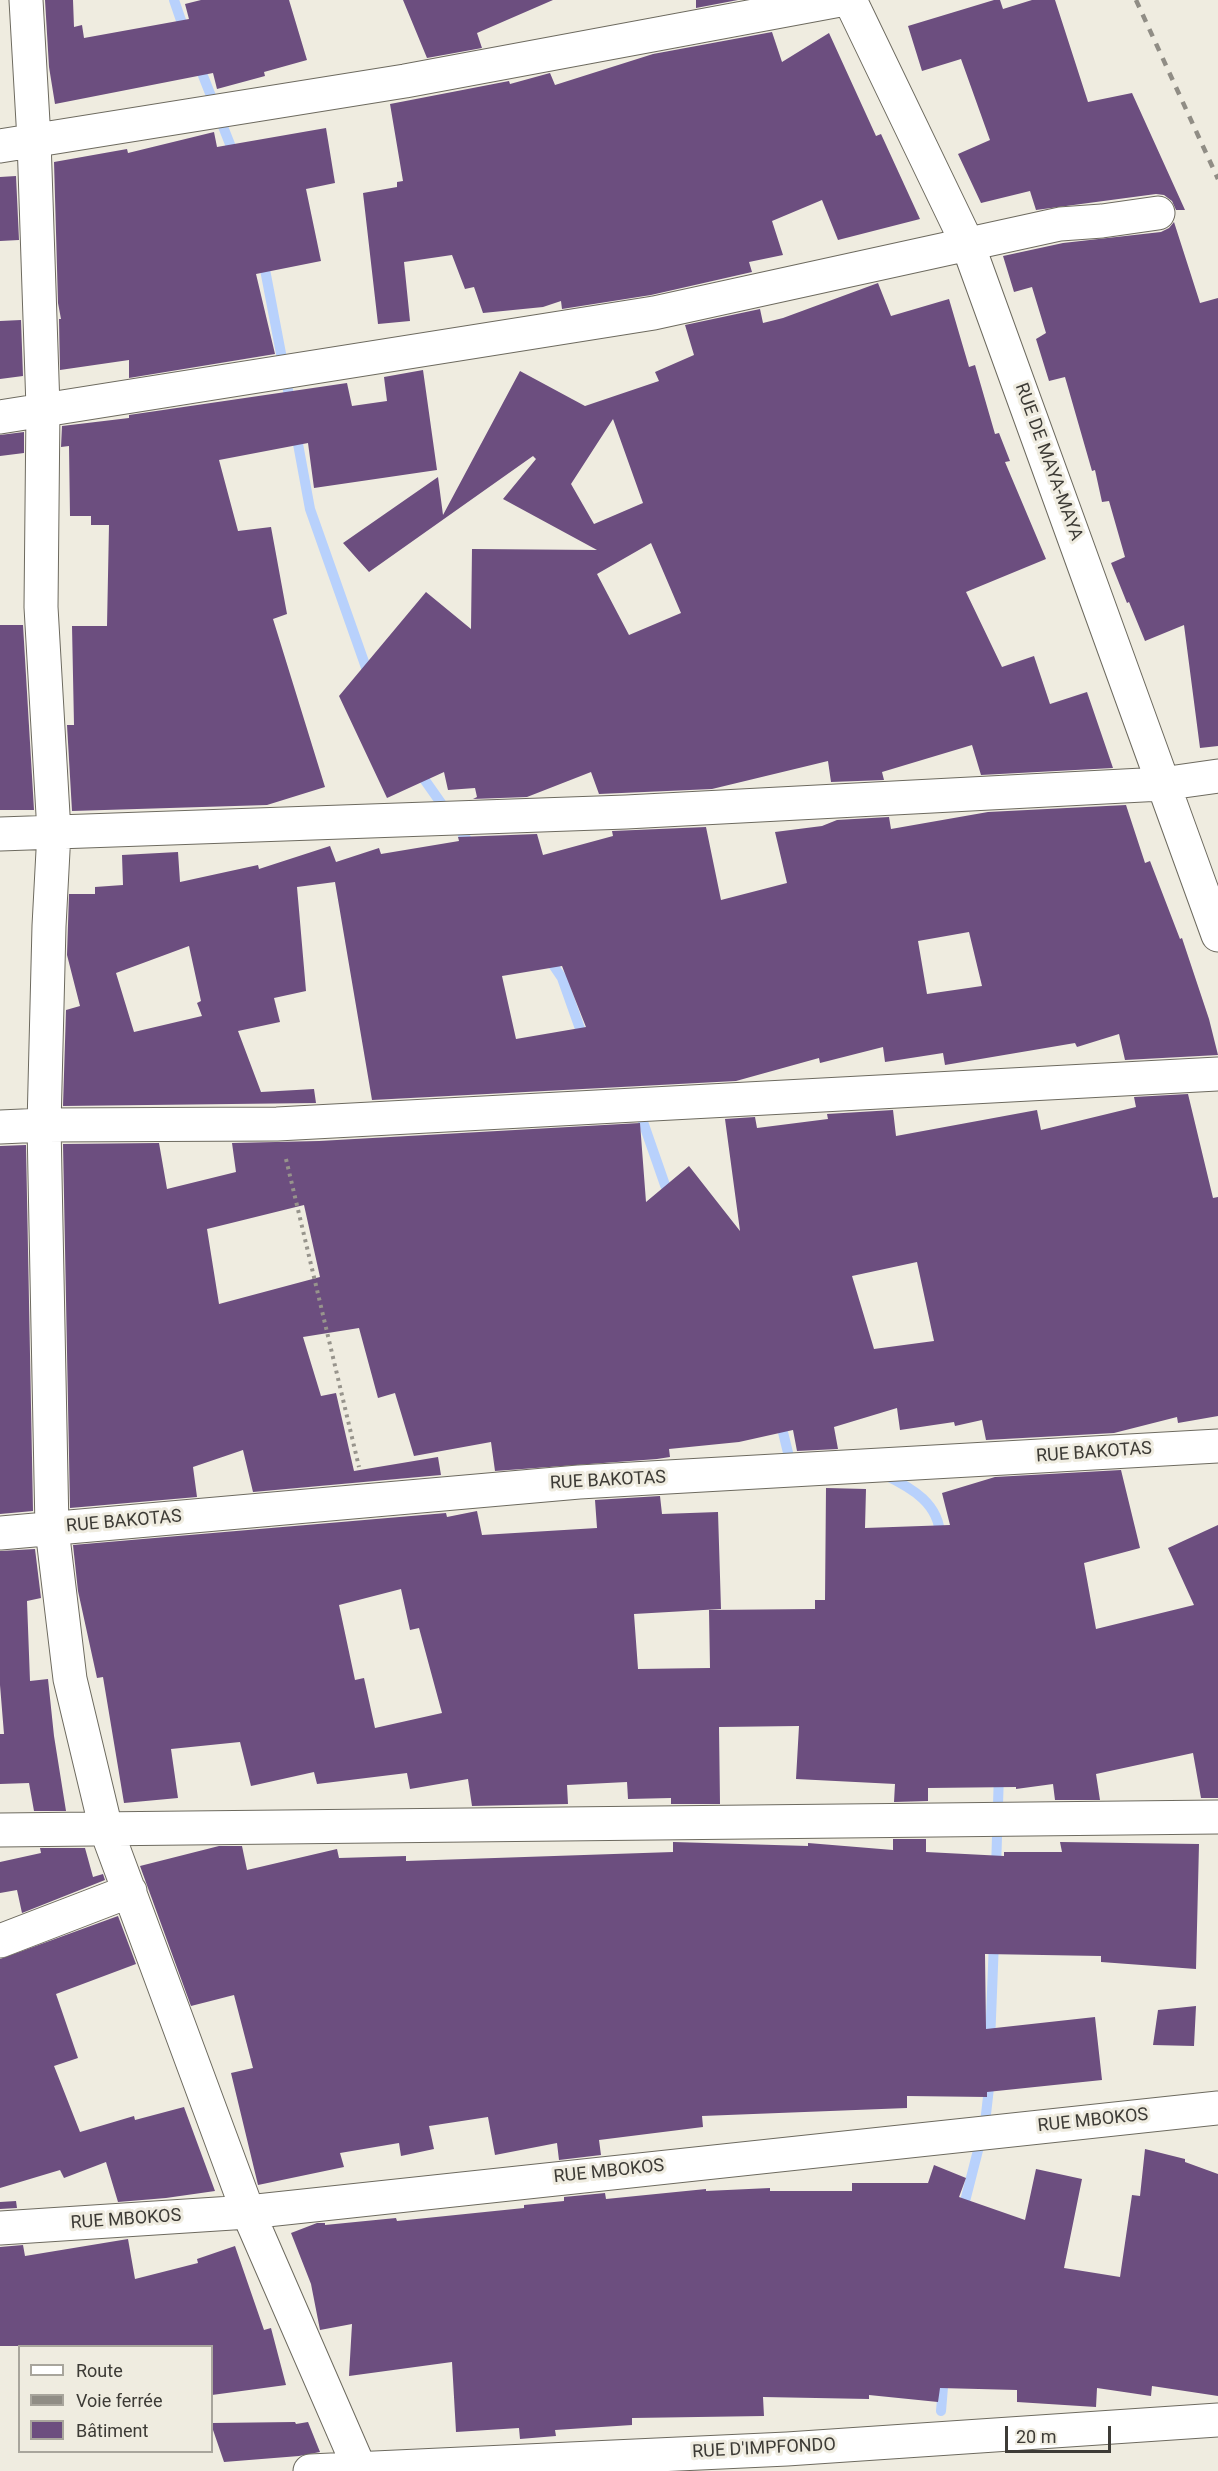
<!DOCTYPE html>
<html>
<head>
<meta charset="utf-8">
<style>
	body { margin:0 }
	#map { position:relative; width:1218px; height:2471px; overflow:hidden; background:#efece0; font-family:Roboto,sans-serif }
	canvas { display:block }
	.legend { position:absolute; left:18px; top:2345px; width:195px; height:108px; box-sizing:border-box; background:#efece0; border:2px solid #a8a59c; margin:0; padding:8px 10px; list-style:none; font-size:18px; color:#3d3b36 }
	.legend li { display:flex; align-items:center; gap:12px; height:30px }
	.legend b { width:30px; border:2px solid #a8a59c }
	.scale { position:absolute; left:1005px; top:2426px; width:106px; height:27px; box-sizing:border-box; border:3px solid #3d3b36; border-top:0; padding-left:8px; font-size:18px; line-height:21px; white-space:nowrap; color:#3d3b36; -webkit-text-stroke:4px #efece0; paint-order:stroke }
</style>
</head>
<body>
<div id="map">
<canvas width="1218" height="2471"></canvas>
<ul class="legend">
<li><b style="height:8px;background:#fff"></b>Route</li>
<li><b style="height:8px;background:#908d85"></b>Voie ferrée</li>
<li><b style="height:16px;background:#6c4e7f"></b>Bâtiment</li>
</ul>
<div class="scale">20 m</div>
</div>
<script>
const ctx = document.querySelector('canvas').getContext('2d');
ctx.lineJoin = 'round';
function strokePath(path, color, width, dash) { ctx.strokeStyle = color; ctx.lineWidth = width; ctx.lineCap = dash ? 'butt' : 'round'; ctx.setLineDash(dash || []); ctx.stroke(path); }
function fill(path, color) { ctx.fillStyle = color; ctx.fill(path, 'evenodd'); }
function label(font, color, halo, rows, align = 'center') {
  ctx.font = font + ' Roboto,sans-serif'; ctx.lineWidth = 6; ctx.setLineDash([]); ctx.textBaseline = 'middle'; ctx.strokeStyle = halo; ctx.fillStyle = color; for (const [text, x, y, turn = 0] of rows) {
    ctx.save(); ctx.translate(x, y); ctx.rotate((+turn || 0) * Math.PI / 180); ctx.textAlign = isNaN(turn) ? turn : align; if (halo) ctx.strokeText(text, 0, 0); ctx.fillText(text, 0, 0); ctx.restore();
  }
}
strokePath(new Path2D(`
	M 174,0 L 185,32
	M 198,63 L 235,157
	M 263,259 L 291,406
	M 296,433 L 310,509 L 369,676
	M 417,769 L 472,847
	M 547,956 L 562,978 L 584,1040
	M 636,1112 L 642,1119 L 665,1185 L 672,1196
	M 780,1420 L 791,1465
	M 885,1475 C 912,1488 940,1504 940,1537
	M 996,1869 L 999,1773
	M 990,2043 L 994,1941
	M 962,2213 L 985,2123 L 990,2079
	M 941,2411 L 944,2375`), '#b8d1fc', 10);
fill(new Path2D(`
	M 45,0 L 73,0 L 74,27 L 82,25 L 84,38 L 189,19 L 185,4 L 201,0 L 289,0 L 307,60 L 264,72 L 265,76 L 217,89 L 213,73 L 55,104 L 49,67 Z
	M 403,0 L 553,0 L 477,33 L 482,48 L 427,58 Z
	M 696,0 L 738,0 L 696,8 Z
	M 994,0 L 1000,0 L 1003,9 L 1032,0 L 1055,0 L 1088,102 L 1132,93 L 1185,210 L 1176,210 L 1172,201 L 1164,195 L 1156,194 L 1036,210 L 1030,191 L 981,203 L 958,154 L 990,140 L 961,59 L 922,71 L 908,26 Z
	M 772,32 L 782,62 L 829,33 L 876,136 L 881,134 L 920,219 L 838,240 L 822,200 L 772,221 L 783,255 L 749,262 L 752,272 L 651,295 L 562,309 L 561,301 L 543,307 L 483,313 L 474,287 L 465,289 L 452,255 L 404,262 L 410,321 L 378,324 L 363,193 L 397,187 L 397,182 L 403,181 L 390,104 L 509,81 L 510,84 L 550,73 L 555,85 L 653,54 Z
	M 326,128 L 335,183 L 306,189 L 321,261 L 256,274 L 275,354 L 129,378 L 129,360 L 60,370 L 59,319 L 61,319 L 58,303 L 54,162 L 127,149 L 128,153 L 214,132 L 217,147 Z
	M 16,176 L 19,240 L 0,241 L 0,177 Z
	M 1174,222 L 1200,303 L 1218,298 L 1218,746 L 1200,748 L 1184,625 L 1145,641 L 1129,602 L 1127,603 L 1111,563 L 1125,557 L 1109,501 L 1102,502 L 1095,470 L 1092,471 L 1065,377 L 1049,381 L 1036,339 L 1046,333 L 1032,287 L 1014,292 L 1003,256 L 1063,243 L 1161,232 L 1169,228 Z
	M 878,283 L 891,316 L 949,299 L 969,367 L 975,365 L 995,434 L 999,433 L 1010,461 L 1005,462 L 1046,559 L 966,592 L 1002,667 L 1034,656 L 1050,704 L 1087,692 L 1113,768 L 981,775 L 972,745 L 882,772 L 884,780 L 831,782 L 828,761 L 712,789 L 599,794 L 591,772 L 527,797 L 473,799 L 477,797 L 475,788 L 448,790 L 444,772 L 387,798 L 339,696 L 426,592 L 471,629 L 472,549 L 597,550 L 503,499 L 536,459 L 533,456 L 369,572 L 343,543 L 438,477 L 443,515 L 520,371 L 585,406 L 659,381 L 655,372 L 694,355 L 685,325 L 760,309 L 763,323 L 783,318 ZM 613,419 L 643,503 L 594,524 L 571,484 ZM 651,543 L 681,613 L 629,635 L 597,574 Z
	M 21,320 L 23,376 L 0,379 L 0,321 Z
	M 423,370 L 437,470 L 314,488 L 308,443 L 219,460 L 238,531 L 271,527 L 287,614 L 273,619 L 325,787 L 267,805 L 72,811 L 67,725 L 74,725 L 72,626 L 107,626 L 109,525 L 91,525 L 91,516 L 70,516 L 69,446 L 61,447 L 62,426 L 129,418 L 129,415 L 347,383 L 352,406 L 387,401 L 384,377 Z
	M 24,432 L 24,453 L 0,456 L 0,435 Z
	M 0,625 L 23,625 L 34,810 L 0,810 Z
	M 1126,805 L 1145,863 L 1150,861 L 1180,939 L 1182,938 L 1209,1019 L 1218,1055 L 1125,1060 L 1119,1034 L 1077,1047 L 1075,1043 L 945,1065 L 943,1053 L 885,1062 L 883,1047 L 820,1063 L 819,1058 L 736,1081 L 372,1100 L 335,882 L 297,887 L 306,991 L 274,998 L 280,1022 L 238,1031 L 261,1092 L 314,1089 L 316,1103 L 63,1106 L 66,1010 L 80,1006 L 67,955 L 69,894 L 95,894 L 95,887 L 123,885 L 122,855 L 178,852 L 180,882 L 258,865 L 259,869 L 330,846 L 336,862 L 379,848 L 381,854 L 459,841 L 458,837 L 537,834 L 543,855 L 613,836 L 612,831 L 706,827 L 721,900 L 787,883 L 775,832 L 822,826 L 837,820 L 889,817 L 891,829 L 988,812 ZM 969,932 L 982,986 L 927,994 L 918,941 ZM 189,946 L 201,1001 L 197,1003 L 202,1016 L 134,1032 L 116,973 ZM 562,966 L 586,1027 L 516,1039 L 502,976 Z
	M 1188,1094 L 1213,1198 L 1218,1197 L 1218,1416 L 1178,1423 L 1177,1417 L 1114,1433 L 986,1440 L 982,1420 L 955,1426 L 954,1422 L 900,1430 L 897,1408 L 834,1427 L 838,1449 L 797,1451 L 793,1430 L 739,1442 L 669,1449 L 670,1457 L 657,1459 L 495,1471 L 491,1442 L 414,1456 L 395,1393 L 378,1398 L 359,1328 L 303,1337 L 321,1396 L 336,1393 L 354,1471 L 438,1457 L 441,1475 L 253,1492 L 243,1450 L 193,1467 L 197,1497 L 70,1508 L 63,1144 L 159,1143 L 167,1189 L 236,1172 L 232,1143 L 319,1141 L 640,1123 L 646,1202 L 689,1166 L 740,1231 L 725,1119 L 755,1117 L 757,1128 L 828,1119 L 827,1114 L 893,1110 L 896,1136 L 1037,1110 L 1041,1130 L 1136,1107 L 1134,1097 ZM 304,1205 L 320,1277 L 219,1304 L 207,1229 ZM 917,1262 L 934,1341 L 874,1349 L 852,1276 Z
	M 26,1145 L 33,1511 L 0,1514 L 0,1146 Z
	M 1121,1470 L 1140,1548 L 1084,1563 L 1096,1629 L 1194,1605 L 1168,1548 L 1218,1525 L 1218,1798 L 1201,1798 L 1193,1753 L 1096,1774 L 1100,1800 L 1055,1800 L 1053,1784 L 1016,1789 L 1016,1787 L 928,1788 L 928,1801 L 894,1802 L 895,1784 L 796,1779 L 799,1726 L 719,1727 L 720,1804 L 671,1804 L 671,1798 L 628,1799 L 627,1782 L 567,1785 L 568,1804 L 472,1806 L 468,1779 L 410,1789 L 407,1773 L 317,1784 L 314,1772 L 251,1786 L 240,1742 L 171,1749 L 178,1798 L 124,1803 L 103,1677 L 97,1678 L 78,1591 L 73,1545 L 446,1513 L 447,1517 L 477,1511 L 482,1535 L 597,1528 L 595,1500 L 660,1496 L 662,1514 L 718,1512 L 721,1609 L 634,1614 L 638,1669 L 710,1668 L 709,1610 L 815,1609 L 815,1600 L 825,1600 L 826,1488 L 866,1489 L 865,1528 L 950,1525 L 942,1493 L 995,1477 ZM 401,1589 L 410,1630 L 419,1628 L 442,1713 L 375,1728 L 364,1678 L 355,1680 L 339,1605 Z
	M 35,1549 L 41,1598 L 27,1601 L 30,1681 L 48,1679 L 54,1736 L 66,1811 L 34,1811 L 29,1783 L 0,1784 L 0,1734 L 4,1734 L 0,1685 L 0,1551 Z
	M 893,1839 L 926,1839 L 926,1852 L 1004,1856 L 1004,1852 L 1062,1852 L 1060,1842 L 1199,1844 L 1196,1969 L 1101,1962 L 1101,1956 L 985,1954 L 986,2029 L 1095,2017 L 1102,2080 L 987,2092 L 987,2097 L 907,2096 L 907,2108 L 702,2116 L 703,2127 L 599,2140 L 601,2155 L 559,2160 L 557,2143 L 495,2155 L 488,2117 L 429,2126 L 434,2149 L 401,2156 L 399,2143 L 340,2153 L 344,2167 L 258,2185 L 231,2073 L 253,2068 L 234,1995 L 191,2006 L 140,1866 L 219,1846 L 242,1846 L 247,1870 L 337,1849 L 339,1858 L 406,1856 L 406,1861 L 673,1852 L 673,1842 L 808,1846 L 808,1843 L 893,1850 Z
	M 40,1848 L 85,1848 L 93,1877 L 103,1874 L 105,1880 L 22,1913 L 17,1890 L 0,1893 L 0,1862 L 41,1853 Z
	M 118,1916 L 136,1964 L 56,1994 L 78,2058 L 54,2066 L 80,2132 L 134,2116 L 135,2120 L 184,2107 L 215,2191 L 166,2198 L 118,2202 L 106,2162 L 64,2178 L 60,2170 L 0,2188 L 0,1959 Z
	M 1196,2006 L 1194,2046 L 1153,2045 L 1158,2010 Z
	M 1145,2149 L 1185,2159 L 1185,2162 L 1218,2174 L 1218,2396 L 1152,2386 L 1151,2396 L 1097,2388 L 1096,2407 L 1017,2402 L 1017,2390 L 940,2388 L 938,2402 L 869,2395 L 869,2399 L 763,2397 L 764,2416 L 632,2418 L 632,2425 L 555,2430 L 556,2436 L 520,2439 L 519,2428 L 456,2432 L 452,2362 L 349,2376 L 352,2324 L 320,2330 L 311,2284 L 291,2233 L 317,2223 L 325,2223 L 325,2225 L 396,2218 L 397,2221 L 524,2208 L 524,2205 L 564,2201 L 564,2197 L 605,2193 L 606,2199 L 706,2189 L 706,2191 L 770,2188 L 770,2191 L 852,2191 L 852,2183 L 928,2183 L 934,2165 L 966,2178 L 959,2197 L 1025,2220 L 1036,2169 L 1082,2179 L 1064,2268 L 1120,2277 L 1132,2195 L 1140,2196 Z
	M 16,2201 L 17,2208 L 0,2209 L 0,2202 Z
	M 128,2239 L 135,2279 L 198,2263 L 197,2259 L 235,2246 L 264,2330 L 271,2328 L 286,2385 L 212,2395 L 212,2346 L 0,2346 L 0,2247 L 23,2245 L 25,2256 Z
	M 295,2422 L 296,2424 L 308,2422 L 320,2452 L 299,2456 L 224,2462 L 212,2427 L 212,2423 Z`), '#6c4e7f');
const street = new Path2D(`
	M 26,0 L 34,140 L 43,408 L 41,607 L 54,832 L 49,926 L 44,1125 L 52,1529 L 70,1679 L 106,1829 L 248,2212 L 359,2467
	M 850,0 L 968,245 L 1218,935
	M 0,146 L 405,81 L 840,0
	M 0,417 L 654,313 L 1060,224 L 1102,221 L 1158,213
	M 0,834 L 626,812 L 1162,784 L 1218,776
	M 0,1127 L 44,1125 L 277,1124 L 1218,1074
	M 0,1533 L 579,1482 L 1218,1446
	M 0,1830 L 1218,1817
	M 0,1941 L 130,1891
	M 0,2228 L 248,2212 L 1218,2108
	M 310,2471 L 787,2449 L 1218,2420`);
strokePath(street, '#6d6a5f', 35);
strokePath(new Path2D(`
	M 286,1159 L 359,1467`), '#97948c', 4, [3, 4.5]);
strokePath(street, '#fff', 33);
strokePath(new Path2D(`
	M 1136,0 L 1218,179`), '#908d85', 4.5, [8, 8]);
label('18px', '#3d3b36', '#efece0', [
	["RUE DE MAYA-MAYA",1048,462,70],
	["RUE BAKOTAS",1094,1453,-4],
	["RUE BAKOTAS",608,1481,-3],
	["RUE BAKOTAS",124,1522,-5],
	["RUE MBOKOS",1093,2121,-6],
	["RUE MBOKOS",609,2172,-6],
	["RUE MBOKOS",126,2220,-4],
	["RUE D'IMPFONDO",764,2449,-3]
]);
</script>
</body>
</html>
